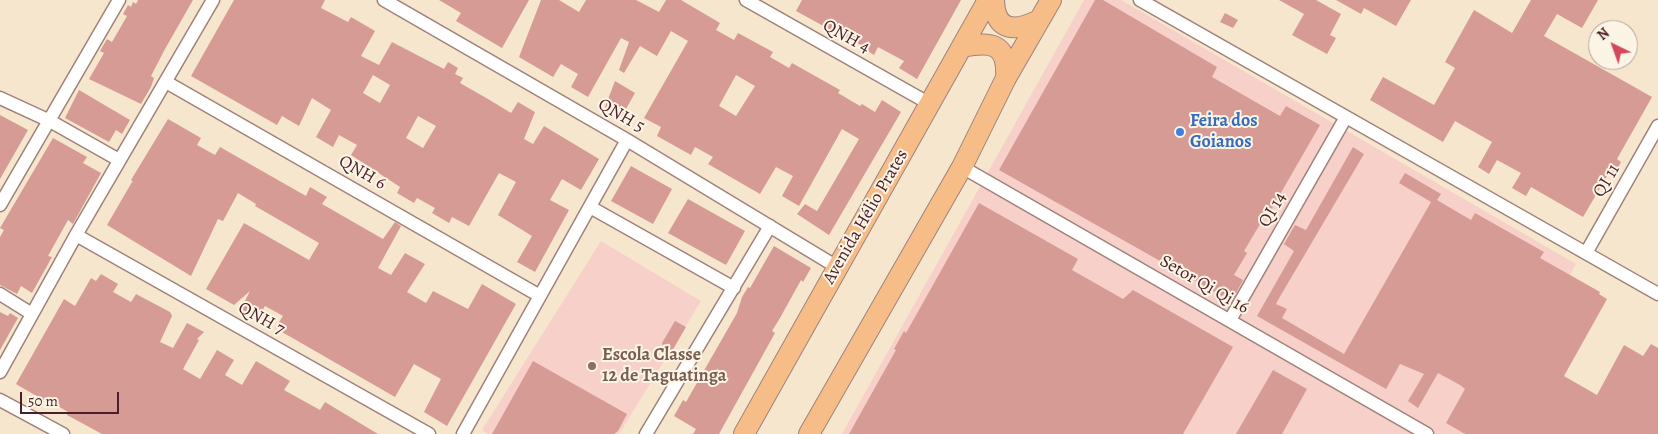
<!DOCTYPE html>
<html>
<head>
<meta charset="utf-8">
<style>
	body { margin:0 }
	#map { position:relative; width:1658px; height:434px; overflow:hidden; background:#f6e6cd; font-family:Alegreya,serif }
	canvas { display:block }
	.north { position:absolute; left:1588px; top:20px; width:50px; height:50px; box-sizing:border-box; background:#fcf5e5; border:1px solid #b59f9b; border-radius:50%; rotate:318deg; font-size:14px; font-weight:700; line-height:20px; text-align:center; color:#4a1f2b }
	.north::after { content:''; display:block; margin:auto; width:18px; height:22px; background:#d1495b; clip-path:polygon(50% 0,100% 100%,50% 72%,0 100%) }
	.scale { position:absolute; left:20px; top:392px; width:99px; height:22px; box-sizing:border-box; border:2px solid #4a1f2b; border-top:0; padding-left:6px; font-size:15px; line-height:18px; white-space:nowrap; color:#4a1f2b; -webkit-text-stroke:4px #fcf5e5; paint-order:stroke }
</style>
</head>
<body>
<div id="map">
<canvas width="1658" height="434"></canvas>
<div class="north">N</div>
<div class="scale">50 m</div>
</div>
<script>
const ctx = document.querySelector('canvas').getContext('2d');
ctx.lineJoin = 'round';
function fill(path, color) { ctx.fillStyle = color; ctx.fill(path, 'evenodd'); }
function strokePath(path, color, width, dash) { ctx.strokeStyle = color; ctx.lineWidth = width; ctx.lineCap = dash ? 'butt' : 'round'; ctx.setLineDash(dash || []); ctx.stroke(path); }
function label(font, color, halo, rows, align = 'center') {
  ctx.font = font + ' Alegreya,serif'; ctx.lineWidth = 4; ctx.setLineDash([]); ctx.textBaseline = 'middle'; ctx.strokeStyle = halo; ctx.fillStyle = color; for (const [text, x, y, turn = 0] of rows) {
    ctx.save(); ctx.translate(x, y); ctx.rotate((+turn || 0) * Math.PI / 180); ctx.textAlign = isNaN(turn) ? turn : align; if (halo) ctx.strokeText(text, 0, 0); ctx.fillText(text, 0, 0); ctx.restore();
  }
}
fill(new Path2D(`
	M 1084,0 L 1121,0 L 1576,264 L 1481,434 L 842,434 Z
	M 601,241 L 701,301 L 619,434 L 488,434 L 482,430 Z`), '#f7d0ca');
fill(new Path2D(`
	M 138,0 L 193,0 L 165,49 L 151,76 L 154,78 L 151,87 L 141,104 L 89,79 L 104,53 L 100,51 L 107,39 L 112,42 L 127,16 L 123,14 L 128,5 L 131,7 L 133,2 L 136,4 Z
	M 234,0 L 325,0 L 321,8 L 348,22 L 351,17 L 375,31 L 361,56 L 379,65 L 392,42 L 444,69 L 448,62 L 458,68 L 455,74 L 463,78 L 460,83 L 488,99 L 511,113 L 518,102 L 535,112 L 524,139 L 533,144 L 544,126 L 599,159 L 581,190 L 562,179 L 550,200 L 569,210 L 535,272 L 517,262 L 532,236 L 498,215 L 516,182 L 499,173 L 469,226 L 452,217 L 449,223 L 432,213 L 435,208 L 417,198 L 414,203 L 397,193 L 400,187 L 351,155 L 357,145 L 339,135 L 333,147 L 316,137 L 331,110 L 312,98 L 299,126 L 282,116 L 277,125 L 191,76 ZM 373,75 L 390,85 L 380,103 L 363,93 ZM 418,116 L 436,126 L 423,148 L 406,138 Z
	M 439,0 L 529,0 L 502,48 L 456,21 L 461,13 Z
	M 541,0 L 559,0 L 579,12 L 586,0 L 636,0 L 659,12 L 666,0 L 681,0 L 720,23 L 716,30 L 734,40 L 738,33 L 773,52 L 770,57 L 789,68 L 792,63 L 840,90 L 838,93 L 860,106 L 862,104 L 875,112 L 882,100 L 901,112 L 829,235 L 797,214 L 805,204 L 817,211 L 859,139 L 842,129 L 799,206 L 782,196 L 793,176 L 776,167 L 760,194 L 708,164 L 713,157 L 695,147 L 691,155 L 657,136 L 661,127 L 644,118 L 688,41 L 671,31 L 657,56 L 640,46 L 624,73 L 619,70 L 629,42 L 621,38 L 588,97 L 571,87 L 578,74 L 561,64 L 553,77 L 519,57 ZM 736,75 L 755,86 L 736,116 L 719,106 Z
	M 802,0 L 961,0 L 917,79 L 899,68 L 904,61 L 878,47 L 874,55 L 865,49 L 866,47 L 847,39 L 796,11 Z
	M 1095,0 L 1103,0 L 1217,67 L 1212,77 L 1280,116 L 1286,106 L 1320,125 L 1271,210 L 1269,209 L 1244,251 L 1247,253 L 1234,275 L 1243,280 L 1233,299 L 1224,294 L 1222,296 L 999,170 Z
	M 1279,0 L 1316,0 L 1341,14 L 1330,35 L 1336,38 L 1327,54 L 1292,35 L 1304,14 Z
	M 1336,0 L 1411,0 L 1396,26 L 1364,8 L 1361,14 Z
	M 1531,0 L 1598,0 L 1582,28 L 1557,14 L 1544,36 L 1652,97 L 1617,159 L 1621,162 L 1615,174 L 1610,171 L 1583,217 L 1531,187 L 1526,196 L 1512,188 L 1521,173 L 1497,160 L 1489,174 L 1478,167 L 1492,142 L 1455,121 L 1443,142 L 1370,100 L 1383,77 L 1434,105 L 1455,68 L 1445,62 L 1474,10 L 1512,33 Z
	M 1225,13 L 1238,20 L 1233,28 L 1220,22 Z
	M 615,81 L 635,93 L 622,116 L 605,107 Z
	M 79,90 L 130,120 L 122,134 L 116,130 L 109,142 L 65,118 Z
	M 0,115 L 28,130 L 0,179 Z
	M 168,119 L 201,138 L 197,145 L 215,155 L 220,147 L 306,196 L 310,187 L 327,197 L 322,204 L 383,239 L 395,222 L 401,226 L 378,268 L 391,275 L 405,253 L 425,264 L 407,292 L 426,303 L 433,291 L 468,309 L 482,284 L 516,304 L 447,426 L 424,412 L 441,379 L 414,364 L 395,397 L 275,328 L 283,316 L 265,306 L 258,318 L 241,309 L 250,291 L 234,305 L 206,289 L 244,223 L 309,260 L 319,243 L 255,206 L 256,204 L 238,193 L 223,221 L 218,219 L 191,276 L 107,225 L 132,182 L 134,183 L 131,180 Z
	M 53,138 L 87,157 L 83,163 L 101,173 L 73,224 L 68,220 L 48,256 L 52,257 L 32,293 L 21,286 L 17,294 L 0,285 L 0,237 L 4,230 L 0,228 Z
	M 1353,147 L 1364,154 L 1278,300 L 1276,304 L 1287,309 L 1282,318 L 1344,354 L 1431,202 L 1399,183 L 1405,173 L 1441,194 L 1437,200 L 1471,220 L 1475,213 L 1544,252 L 1540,258 L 1600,292 L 1599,294 L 1607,299 L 1564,376 L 1597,395 L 1624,345 L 1643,356 L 1651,344 L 1658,348 L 1658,434 L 1465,434 L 1446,423 L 1465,389 L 1460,385 L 1438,373 L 1418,408 L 1408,401 L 1424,374 L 1400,364 L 1386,389 L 1257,316 L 1294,251 L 1284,244 L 1295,225 L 1306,230 Z
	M 631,166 L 672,189 L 653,224 L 611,201 Z
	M 688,199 L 745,231 L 726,265 L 668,233 Z
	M 979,203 L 1078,259 L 1072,270 L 1123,299 L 1133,290 L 1233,347 L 1183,434 L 849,434 L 896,350 L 894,349 L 904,331 L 906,333 Z
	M 774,246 L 811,268 L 803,282 L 801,280 L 780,318 L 772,331 L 775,333 L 719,434 L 693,434 L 696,429 L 674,416 L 683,400 L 686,402 L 737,313 L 742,297 L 748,287 L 750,288 Z
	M 101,274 L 118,284 L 113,292 L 131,302 L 136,294 L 170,312 L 172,316 L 160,342 L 173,348 L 187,323 L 204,332 L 197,339 L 199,340 L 183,369 L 200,379 L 217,350 L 234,360 L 225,375 L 242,385 L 256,361 L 290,381 L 284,390 L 320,410 L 325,402 L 378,434 L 102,434 L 67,415 L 68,412 L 51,402 L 50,404 L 16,384 L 64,299 L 75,306 L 91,278 L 96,281 Z
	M 0,312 L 8,316 L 10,313 L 18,318 L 0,350 Z
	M 675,321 L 686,327 L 667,360 L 662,343 Z
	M 533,361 L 627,414 L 618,431 L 614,434 L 492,434 Z
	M 1273,370 L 1307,389 L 1282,434 L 1236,434 Z`), '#d79b95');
const minor = new Path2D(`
	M 384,0 L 627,140 L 837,267
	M 746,0 L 930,104
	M 1140,0 L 1658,294
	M 166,82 L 540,296
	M 0,98 L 50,121 L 119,160
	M 962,167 L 1427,434
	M 0,205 L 119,0
	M 590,207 L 734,288
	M 76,235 L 429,434
	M 1586,253 L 1658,126
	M 0,294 L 32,314
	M 1230,320 L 1346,117
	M 0,372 L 76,235 L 213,0
	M 0,400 L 63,434
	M 463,434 L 627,140
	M 646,434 L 770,226`);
const primary = new Path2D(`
	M 994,0 C 995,32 1015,32 1039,20
	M 962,47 C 991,41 1008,43 1006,78
	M 744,434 L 988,0
	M 809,434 L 962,167 L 1006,78 L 1051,0`);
strokePath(minor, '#a0827c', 15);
strokePath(primary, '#a0827c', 22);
strokePath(minor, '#fff', 12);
strokePath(primary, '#f7bd88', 20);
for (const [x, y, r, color] of [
	[1180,132,5,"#3f7fe0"],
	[592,366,5,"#8d6e63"]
]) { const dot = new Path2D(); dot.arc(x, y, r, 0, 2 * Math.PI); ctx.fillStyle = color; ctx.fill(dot); strokePath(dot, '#fcf5e5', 2); }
label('18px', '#4a1f2b', '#fcf5e5', [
	["QNH 4",846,37,29],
	["QNH 5",621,116,30],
	["QNH 6",362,173,30],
	["QI 11",1607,181,-60],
	["QI 14",1273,210,-60],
	["Avenida Hélio Prates",866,217,-60],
	["Setor Qi Qi 16",1204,285,30],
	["QNH 7",261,319,29]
]);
label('bold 18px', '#366cbe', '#fcf5e5', [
	["Feira dos",1190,122],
	["Goianos",1190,143]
], 'left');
label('bold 18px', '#785e54', '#fcf5e5', [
	["Escola Classe",602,356],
	["12 de Taguatinga",602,377]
], 'left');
</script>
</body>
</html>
